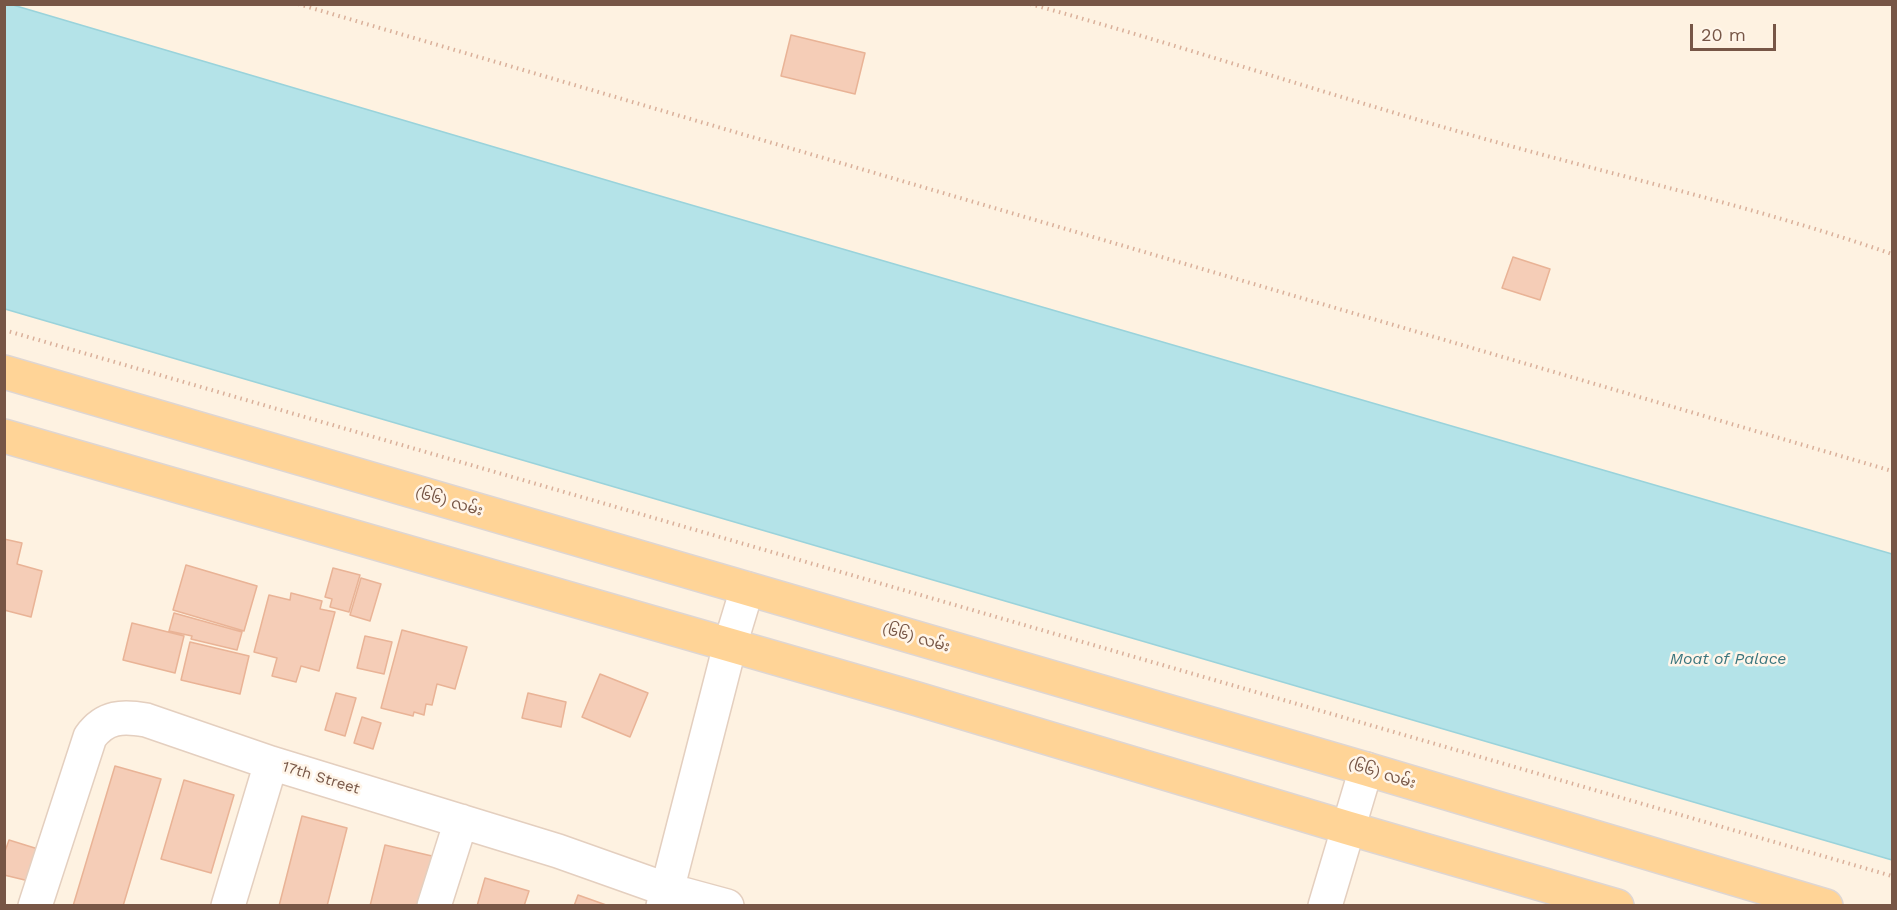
<!DOCTYPE html>
<html>
<head>
<meta charset="utf-8">
<style>
	body { margin:0 }
	#map { position:relative; width:1897px; height:910px; overflow:hidden; background:#fef2e1; font-family:"Work Sans",sans-serif }
	canvas { display:block }
	.frame { position:absolute; inset:0; border:6px solid #775646; pointer-events:none }
	.scale { position:absolute; left:1690px; top:24px; width:86px; height:27px; box-sizing:border-box; border:3px solid #775646; border-top:0; padding-left:8px; font-size:18px; line-height:21px; white-space:nowrap; color:#775646; -webkit-text-stroke:4px #fff5e9; paint-order:stroke }
</style>
</head>
<body>
<div id="map">
<canvas width="1897" height="910"></canvas>
<div class="frame"></div>
<div class="scale">20 m</div>
</div>
<script>
const ctx = document.querySelector('canvas').getContext('2d');
ctx.lineJoin = 'round';
function fill(path, color) { ctx.fillStyle = color; ctx.fill(path, 'evenodd'); }
function strokePath(path, color, width, dash) { ctx.strokeStyle = color; ctx.lineWidth = width; ctx.lineCap = dash ? 'butt' : 'round'; ctx.setLineDash(dash || []); ctx.stroke(path); }
function label(font, color, halo, rows, align = 'center') {
  ctx.font = font + ' "Work Sans","Noto Sans Myanmar",sans-serif'; ctx.lineWidth = 5; ctx.setLineDash([]); ctx.textBaseline = 'middle'; ctx.strokeStyle = halo; ctx.fillStyle = color; for (const [text, x, y, turn = 0] of rows) {
    ctx.save(); ctx.translate(x, y); ctx.rotate((+turn || 0) * Math.PI / 180); ctx.textAlign = isNaN(turn) ? turn : align; if (halo) ctx.strokeText(text, 0, 0); ctx.fillText(text, 0, 0); ctx.restore();
  }
}
const water = new Path2D(`
	M 4,5 L 13,5 L 650,193 L 1892,554 L 1892,860 L 5,309 Z`);
fill(water, '#b4e3e8');
strokePath(water, '#9ad3db', 1.5);
const building = new Path2D(`
	M 791,35 L 865,53 L 855,94 L 781,76 Z
	M 1513,257 L 1550,269 L 1540,300 L 1502,288 Z
	M 4,539 L 22,543 L 17,564 L 42,571 L 31,617 L 4,610 Z
	M 186,565 L 257,586 L 244,631 L 173,610 Z
	M 333,568 L 360,575 L 349,612 L 330,607 L 332,599 L 325,597 Z
	M 361,578 L 381,584 L 370,621 L 350,615 Z
	M 291,593 L 322,601 L 320,609 L 335,612 L 319,671 L 301,666 L 296,682 L 272,676 L 277,658 L 254,652 L 269,595 L 290,600 Z
	M 174,613 L 242,632 L 237,650 L 191,639 L 192,636 L 169,631 Z
	M 132,623 L 184,636 L 175,673 L 123,660 Z
	M 402,630 L 467,647 L 455,689 L 437,684 L 432,705 L 426,704 L 424,715 L 414,712 L 413,716 L 381,708 Z
	M 365,636 L 392,642 L 384,674 L 357,668 Z
	M 190,642 L 249,656 L 240,694 L 181,680 Z
	M 600,674 L 648,693 L 630,737 L 582,717 Z
	M 336,693 L 356,698 L 345,736 L 325,730 Z
	M 528,693 L 566,702 L 561,727 L 522,718 Z
	M 362,717 L 381,723 L 373,749 L 354,743 Z
	M 115,766 L 161,779 L 123,906 L 73,906 Z
	M 184,780 L 234,795 L 211,873 L 161,859 Z
	M 302,816 L 347,828 L 327,906 L 279,906 Z
	M 9,840 L 38,849 L 29,881 L 4,875 L 4,854 Z
	M 385,845 L 432,856 L 420,906 L 370,906 Z
	M 485,878 L 529,891 L 524,906 L 477,906 Z
	M 578,895 L 609,906 L 574,906 Z`);
fill(building, '#f5cdb7');
strokePath(building, '#e9b396', 1.5);
const minor = new Path2D(`
	M 35,906 L 90,737 C 105,716 123,716 146,720 L 271,763 L 558,851 L 668,890 L 727,906
	M 228,906 L 271,763
	M 434,906 L 461,821
	M 663,906 L 730,645 L 747,589
	M 1325,906 L 1366,769`);
const major = new Path2D(`
	M 4,372 L 1366,769 L 1826,906
	M 4,436 L 914,698 L 1348,828 L 1617,906`);
strokePath(minor, '#e4cfbf', 36);
strokePath(major, '#ded6d3', 36);
strokePath(new Path2D(`
	M 298,4 L 1892,471
	M 1030,4 C 1180,45 1328,95 1478,137 C 1616,176 1757,207 1892,254
	M 4,330 L 1892,876`), '#dab09a', 4, [1.5, 4.5]);
strokePath(minor, '#fff', 33);
strokePath(major, '#ffd497', 33);
label('15px', '#775646', '#fff5e9', [
	["(၆၆) လမ်း",449,502,16],
	["(၆၆) လမ်း",916,638,16],
	["(၆၆) လမ်း",1382,774,17],
	["17th Street",321,778,17]
]);
label('italic 16px', '#39757e', '#fff5e9', [
	["Moat of Palace",1728,659]
]);
</script>
</body>
</html>
